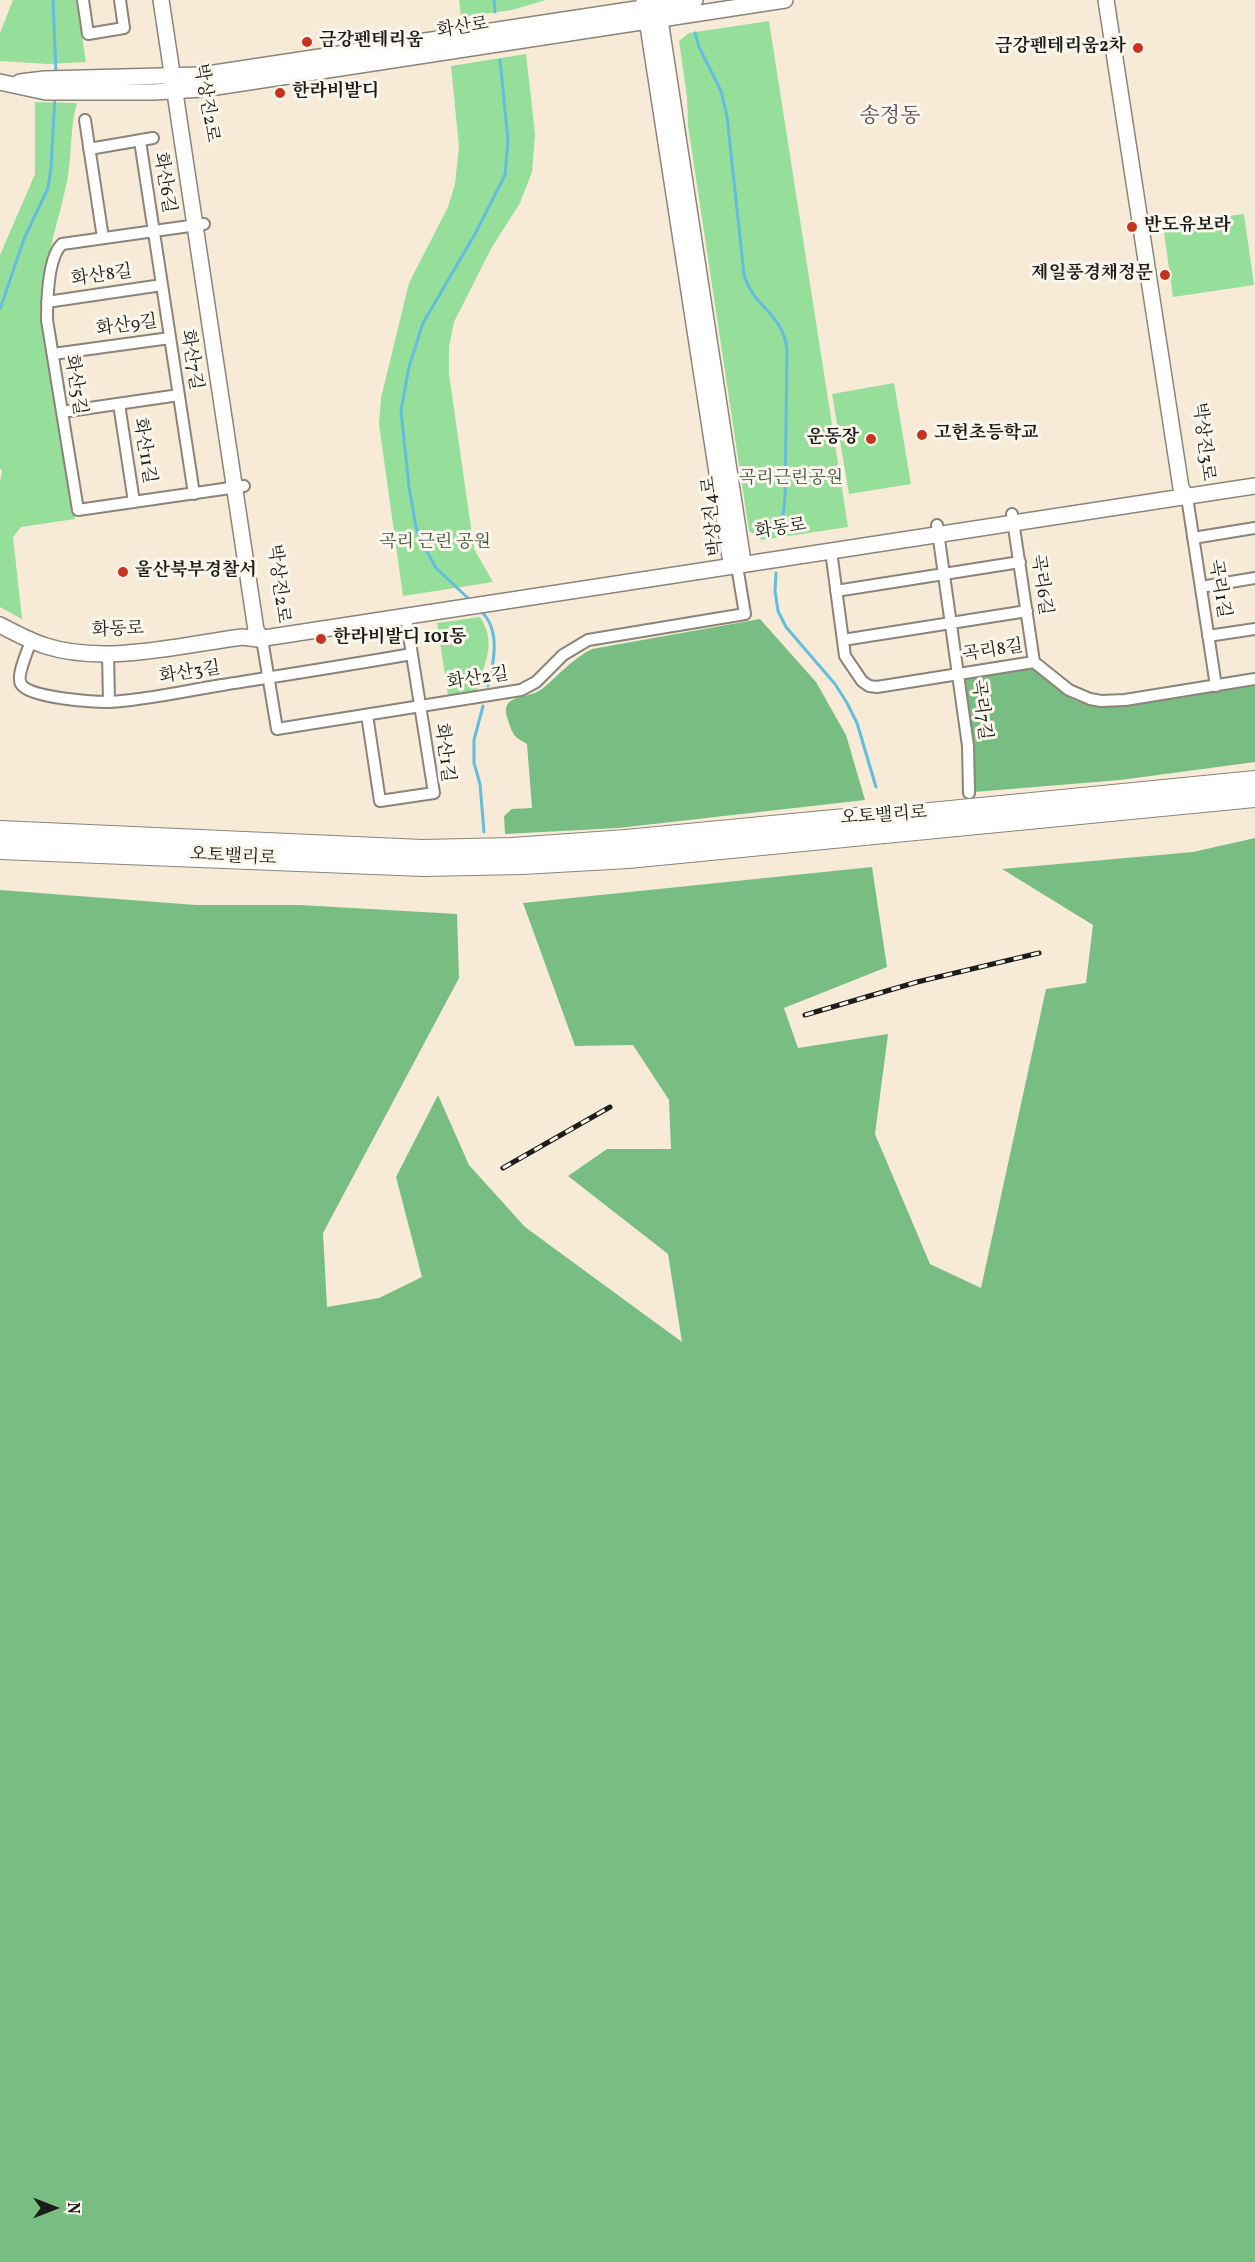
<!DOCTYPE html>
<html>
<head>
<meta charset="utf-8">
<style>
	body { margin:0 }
	#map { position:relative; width:1255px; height:2262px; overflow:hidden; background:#f7ebd7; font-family:Vollkorn,serif }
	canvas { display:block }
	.north { position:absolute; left:24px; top:2178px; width:60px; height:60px; -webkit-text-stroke:4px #fbf7ec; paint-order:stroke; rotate:90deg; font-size:16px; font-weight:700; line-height:24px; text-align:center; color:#1c1c1c }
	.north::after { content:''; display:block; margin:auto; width:21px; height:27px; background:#1c1c1c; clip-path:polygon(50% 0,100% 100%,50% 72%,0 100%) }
</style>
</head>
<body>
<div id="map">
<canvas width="1255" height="2262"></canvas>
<div class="north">N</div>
</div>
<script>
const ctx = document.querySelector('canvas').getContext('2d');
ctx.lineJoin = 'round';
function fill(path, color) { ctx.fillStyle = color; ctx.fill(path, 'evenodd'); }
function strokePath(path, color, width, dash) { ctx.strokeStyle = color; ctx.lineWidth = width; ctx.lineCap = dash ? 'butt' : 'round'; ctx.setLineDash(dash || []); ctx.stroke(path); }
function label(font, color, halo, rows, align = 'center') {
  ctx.font = font + ' Vollkorn,"Noto Serif KR",serif'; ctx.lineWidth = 6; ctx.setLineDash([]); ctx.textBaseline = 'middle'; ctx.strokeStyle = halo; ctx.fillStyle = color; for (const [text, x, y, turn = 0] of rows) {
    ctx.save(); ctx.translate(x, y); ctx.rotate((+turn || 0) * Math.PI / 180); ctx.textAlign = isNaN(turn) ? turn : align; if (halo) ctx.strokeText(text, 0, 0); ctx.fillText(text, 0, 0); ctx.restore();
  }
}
fill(new Path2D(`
	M 13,0 L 76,0 L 86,62 L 48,64 L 0,61 L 0,33 Z
	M 459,0 L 546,0 L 512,10 L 461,17 Z
	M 769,21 L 848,527 L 762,540 L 749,531 L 688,125 L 687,97 L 679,41 L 689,33 Z
	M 526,54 L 535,134 L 532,172 L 520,203 L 492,247 L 454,322 L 449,347 L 449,374 L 474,549 L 493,582 L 403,596 L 379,424 L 381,398 L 409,283 L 448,207 L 455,184 L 459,147 L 451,66 Z
	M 35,102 L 77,103 C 70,127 72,151 68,176 C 59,225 36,280 43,330 L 75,519 L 21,527 L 13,537 L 22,619 L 0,607 L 0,482 L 2,471 L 0,468 L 0,255 L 35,174 Z
	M 1244,214 L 1254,285 L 1173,297 L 1163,225 Z
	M 894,383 L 911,484 L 849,494 L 832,394 Z
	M 480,617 C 497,643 485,662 477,689 L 474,692 L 448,695 L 437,623 Z`), '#95df9a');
fill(new Path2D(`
	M 760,619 L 816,682 L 846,735 L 865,800 L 618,828 L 505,834 L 504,816 L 512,809 L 532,808 L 527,744 C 513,736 513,735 508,720 C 498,693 527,700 542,689 C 559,675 572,659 592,649 Z
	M 1030,668 C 1046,675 1057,692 1074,700 C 1105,713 1141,703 1173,698 C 1201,694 1228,690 1255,685 L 1255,762 L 1120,780 L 974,792 L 973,745 L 963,685 L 968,678 Z
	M 1255,838 L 1255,2262 L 0,2262 L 0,890 L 196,905 L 300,905 L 457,914 L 459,978 L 323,1233 L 327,1307 L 379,1298 L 422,1277 L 396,1177 L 438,1095 L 469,1165 L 525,1227 L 682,1342 L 668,1254 L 568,1176 L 607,1149 L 671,1149 L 669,1100 L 633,1045 L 575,1046 L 523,903 L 872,867 L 887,967 L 784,1008 L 798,1048 L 888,1034 L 875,1134 L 930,1264 L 981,1288 L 1046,989 L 1086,983 L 1093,925 L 1002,869 L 1193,852 Z`), '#78be82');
strokePath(new Path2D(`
	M 53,0 L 56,74
	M 494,0 L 495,12
	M 695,33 L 699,47 L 721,91 L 727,116 L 744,275 C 754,308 782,312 787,349 L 785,497 L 781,534
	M 0,309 L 24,239 L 48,188 L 51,168 L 55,96
	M 776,573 L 775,591 L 778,611 L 786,627 L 835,684 L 847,703 L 857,723 L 876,787
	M 470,600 L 436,568 L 421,541 L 416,527 L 409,487 L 401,411 L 409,367 L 423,323 L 475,234 L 505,175 L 508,140 L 500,60
	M 481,611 C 501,630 494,662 488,686
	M 483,706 L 474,740 L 474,763 L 480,784 L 484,832`), '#62bddf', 3);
const street = new Path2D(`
	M 83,0 L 88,34 L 124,28 L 120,0
	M 85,120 L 103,238
	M 140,141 L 194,494
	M 89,149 L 153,138
	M 204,224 L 62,244 C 48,257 47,301 47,320 L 78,510 L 244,486
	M 47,302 L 162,285
	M 53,354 L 170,338
	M 119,404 L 134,502
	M 62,412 L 179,395
	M 1187,497 L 1216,686
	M 1012,514 L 1034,662
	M 937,525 L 968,746 L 969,793
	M 1193,538 L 1255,528
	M 831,551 L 845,656 L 862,681 L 869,686 L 877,687 L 1034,662 L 1069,690 L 1090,699 L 1101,701 L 1125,700 L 1255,679
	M 1201,587 L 1255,578
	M 836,591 L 1020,562
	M 1208,636 L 1255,629
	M 262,639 L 277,729 L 521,690 L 536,682 L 563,655 L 588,640 L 745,614 L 737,566
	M 843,640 L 1027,611
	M 31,641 C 28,650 16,676 21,684 C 29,698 93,702 109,702 C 147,700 185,691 222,685 C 285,675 349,665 412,654
	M 108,653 L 109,702
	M 367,715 L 380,801 L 434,793 L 406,617`);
const secondary = new Path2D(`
	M 161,0 L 256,630 L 262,639
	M 644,0 L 730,557 L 737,566 L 742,555 L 657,0
	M 1106,0 L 1181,488 L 1187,497
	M 0,82 L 46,92 L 153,92 L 203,89 L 785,0
	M 20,82 L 45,79 L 201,75 L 695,0
	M 0,625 C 15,633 30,641 46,646 C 105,665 182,645 242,637 L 258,639 L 1255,486`);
const highway = new Path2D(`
	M 0,831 L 422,850 L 512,848 L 626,840 L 855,818 L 910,815 L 1255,781
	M 0,849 L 423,866 L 522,864 L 628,858 L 1255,797`);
strokePath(street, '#8a847a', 14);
strokePath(secondary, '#8a847a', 18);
strokePath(highway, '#8a847a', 22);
strokePath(street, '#fff', 10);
strokePath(secondary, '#fff', 15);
strokePath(highway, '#fff', 20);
const rail = new Path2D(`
	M 805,1015 L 917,982 L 1039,953
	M 503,1168 L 610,1107`);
strokePath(rail, '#1c1c1c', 5);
strokePath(rail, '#fbf7ec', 3, [9]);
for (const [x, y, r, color] of [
	[307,42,6,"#c8321e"],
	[1138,48,6,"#c8321e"],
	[280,93,6,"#c8321e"],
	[1132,227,6,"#c8321e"],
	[1165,275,6,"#c8321e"],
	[922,435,6,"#c8321e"],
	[871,439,6,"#c8321e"],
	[123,572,6,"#c8321e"],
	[321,639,6,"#c8321e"]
]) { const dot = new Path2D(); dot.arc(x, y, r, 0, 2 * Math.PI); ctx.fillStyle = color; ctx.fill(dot); strokePath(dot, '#fbf7ec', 2); }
label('18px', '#1c1c1c', '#fbf7ec', [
	["화산로",463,29,-9],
	["박상진2로",205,103,81],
	["화산6길",163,183,81],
	["화산8길",102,277,-8],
	["화산9길",127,327,-8],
	["화산7길",190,360,81],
	["화산5길",74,385,81],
	["박상진3로",1202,442,83],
	["화산11길",143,451,81],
	["박상진4로",714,516,-96],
	["화동로",781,530,-9],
	["박상진2로",277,584,83],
	["곡리6길",1040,585,82],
	["곡리1길",1218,589,81],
	["화동로",118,631,-2],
	["곡리8길",993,652,-9],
	["화산3길",190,674,-9],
	["화산2길",478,680,-9],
	["곡리7길",980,710,83],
	["화산1길",443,753,83],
	["오토밸리로",884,817,-4],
	["오토밸리로",233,858,3]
]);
label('bold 18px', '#1c1c1c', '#fbf7ec', [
	["금강펜테리움",319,42],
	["금강펜테리움2차",1126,48,"right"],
	["한라비발디",292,93],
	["반도유보라",1144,227],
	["제일풍경채정문",1153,275,"right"],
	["고헌초등학교",934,435],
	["운동장",859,439,"right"],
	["울산북부경찰서",135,572],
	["한라비발디 101동",333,639]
], 'left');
label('18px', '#405642', '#fbf7ec', [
	["곡리근린공원",791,480],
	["곡리 근린 공원",435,544]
]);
label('21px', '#5e4958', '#fbf7ec', [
	["송정동",890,118]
]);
</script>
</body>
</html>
